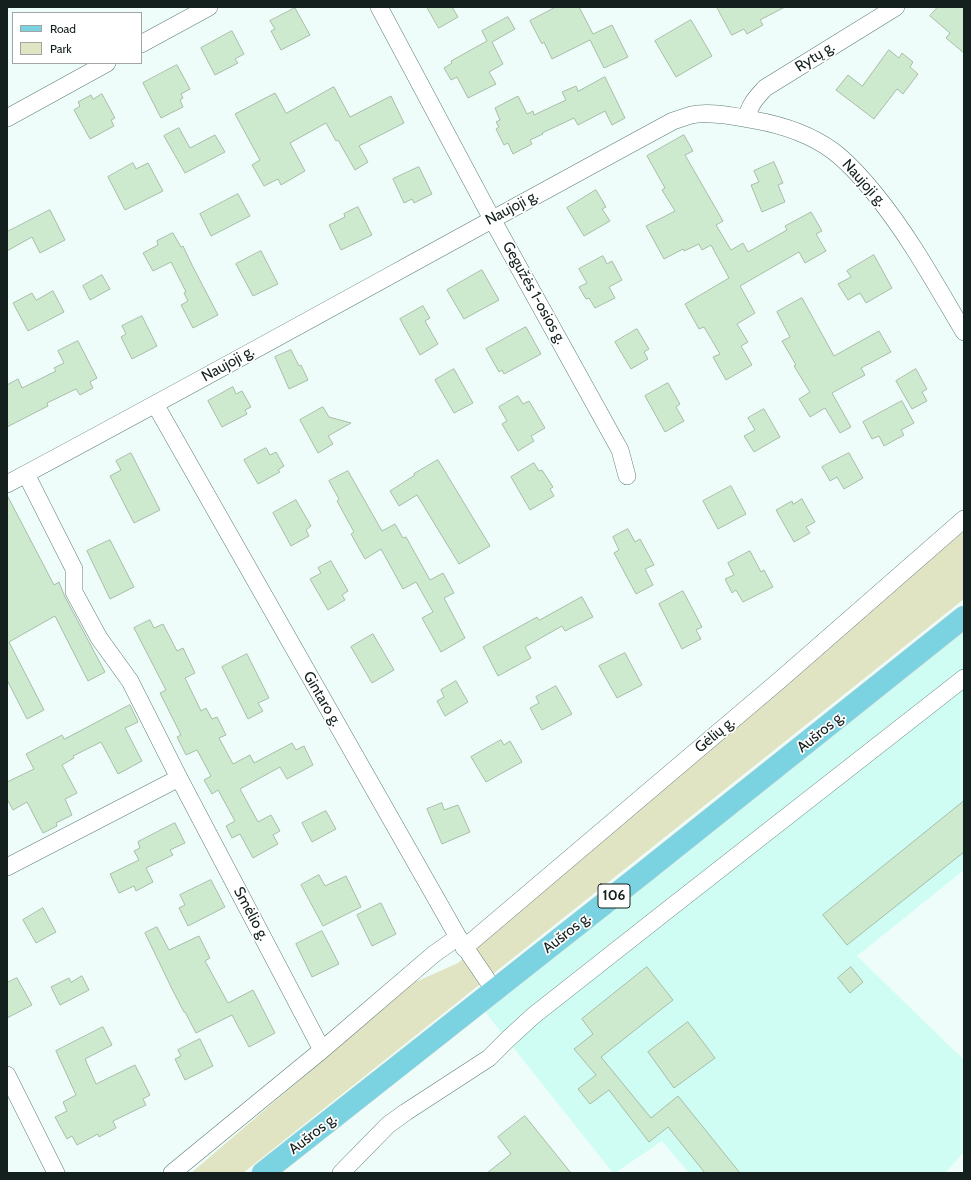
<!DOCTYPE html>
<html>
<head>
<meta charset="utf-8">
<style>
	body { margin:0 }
	#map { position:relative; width:971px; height:1180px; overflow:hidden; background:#effdfa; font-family:Cabin,sans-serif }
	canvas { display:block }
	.frame { position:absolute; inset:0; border:8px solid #13201d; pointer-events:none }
	.legend { position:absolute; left:12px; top:12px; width:130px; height:52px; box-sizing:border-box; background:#fff; border:1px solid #a1a6a5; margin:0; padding:5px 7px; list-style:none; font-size:12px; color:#13201d }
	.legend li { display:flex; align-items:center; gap:8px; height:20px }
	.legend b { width:20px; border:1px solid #a1a6a5 }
</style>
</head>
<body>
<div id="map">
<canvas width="971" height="1180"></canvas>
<div class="frame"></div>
<ul class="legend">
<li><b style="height:5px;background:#7bd3e2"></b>Road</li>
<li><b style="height:11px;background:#e0e4c3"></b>Park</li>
</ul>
</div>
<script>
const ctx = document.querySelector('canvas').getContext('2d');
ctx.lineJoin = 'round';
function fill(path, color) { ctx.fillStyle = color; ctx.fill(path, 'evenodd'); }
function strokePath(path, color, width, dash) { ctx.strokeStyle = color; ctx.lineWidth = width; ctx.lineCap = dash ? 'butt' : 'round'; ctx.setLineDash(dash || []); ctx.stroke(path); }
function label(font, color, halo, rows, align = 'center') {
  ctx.font = font + ' Cabin,sans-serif'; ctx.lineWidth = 3.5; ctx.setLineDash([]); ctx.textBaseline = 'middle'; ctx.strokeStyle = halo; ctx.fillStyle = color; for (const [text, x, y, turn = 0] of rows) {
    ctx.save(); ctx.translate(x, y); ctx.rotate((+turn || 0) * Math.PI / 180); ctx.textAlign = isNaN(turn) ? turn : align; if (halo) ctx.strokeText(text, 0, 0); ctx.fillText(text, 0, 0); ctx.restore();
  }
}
fill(new Path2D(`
	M 964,631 L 964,870 L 857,956 L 964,1060 L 964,1152 L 945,1173 L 689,1173 L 662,1141 L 615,1173 L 613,1173 L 485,1012 Z`), '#cffdf3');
fill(new Path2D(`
	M 964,531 L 964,599 L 243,1173 L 191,1173 L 413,983 L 458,963 Z`), '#e0e4c3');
const building = new Path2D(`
	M 427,7 L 452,7 L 458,17 L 439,28 Z
	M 556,7 L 579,7 L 593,34 L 612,25 L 628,57 L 604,68 L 590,40 L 552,59 L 544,42 L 542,44 L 530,21 Z
	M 717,7 L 785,7 L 760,20 L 763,25 L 747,34 L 744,29 L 732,35 Z
	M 938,7 L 964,7 L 964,53 L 946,38 L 950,33 L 930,16 Z
	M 295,8 L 310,35 L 281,50 L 271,31 L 275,29 L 270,21 Z
	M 508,17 L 515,29 L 492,42 L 503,64 L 489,72 L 496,84 L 468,98 L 457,77 L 451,80 L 444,68 L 452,63 L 451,61 L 487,41 L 482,31 Z
	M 691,20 L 712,56 L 676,77 L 655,41 Z
	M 232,31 L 244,54 L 235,59 L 238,63 L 215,75 L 201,48 Z
	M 889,50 L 899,58 L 902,53 L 913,62 L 910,67 L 918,74 L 903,94 L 897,89 L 874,119 L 836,90 L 848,75 L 862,86 Z
	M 177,65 L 190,89 L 181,94 L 183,98 L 180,100 L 183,107 L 161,118 L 143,83 Z
	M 605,77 L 625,118 L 612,125 L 605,111 L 578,125 L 574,118 L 542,133 L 543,134 L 530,140 L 532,144 L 513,154 L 508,143 L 504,145 L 496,129 L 499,127 L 496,122 L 500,120 L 495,108 L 518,96 L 527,114 L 533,111 L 534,115 L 566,100 L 562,92 L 576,86 L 578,91 Z
	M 334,87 L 350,117 L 391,96 L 404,123 L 359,146 L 368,162 L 355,170 L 338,140 L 336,141 L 326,123 L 290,143 L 305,171 L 281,185 L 278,179 L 264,186 L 252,165 L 260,160 L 235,114 L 275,93 L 286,113 Z
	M 102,94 L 115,118 L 111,120 L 114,126 L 90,139 L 74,110 L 80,106 L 78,102 L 91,95 L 93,99 Z
	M 179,128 L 190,148 L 215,135 L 225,152 L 185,173 L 164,136 Z
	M 684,135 L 693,151 L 685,155 L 723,221 L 716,225 L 731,250 L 743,243 L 748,252 L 787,230 L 785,226 L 811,212 L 822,231 L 816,234 L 826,251 L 805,263 L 799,252 L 740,286 L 755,313 L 737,324 L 748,342 L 741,346 L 752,365 L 726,380 L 713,357 L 720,354 L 704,327 L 699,329 L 685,304 L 729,278 L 711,245 L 702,250 L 699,244 L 684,251 L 683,249 L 664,259 L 646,226 L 675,211 L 662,190 L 665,188 L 647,156 Z
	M 774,162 L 783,183 L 778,185 L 785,202 L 762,212 L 751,185 L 759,182 L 754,171 Z
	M 133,163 L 136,169 L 148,163 L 163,191 L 125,210 L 108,177 Z
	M 419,167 L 432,194 L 414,203 L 412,199 L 404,203 L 393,179 Z
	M 596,190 L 606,207 L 602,209 L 610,221 L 584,236 L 567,208 Z
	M 238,194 L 250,216 L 211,236 L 200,214 Z
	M 358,207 L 372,235 L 341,250 L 329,225 L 345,217 L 344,214 Z
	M 50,210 L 65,240 L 40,253 L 32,237 L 7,251 L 7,232 Z
	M 173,233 L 181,247 L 183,246 L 192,265 L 218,315 L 193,328 L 181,305 L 188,301 L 184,293 L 186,292 L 171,262 L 153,271 L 143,253 L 158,245 L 157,241 Z
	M 261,251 L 278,284 L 253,296 L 236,264 Z
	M 874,255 L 892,288 L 866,303 L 860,293 L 848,300 L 838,284 L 851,277 L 847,271 Z
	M 603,256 L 607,264 L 612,261 L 622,280 L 609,287 L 615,298 L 595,308 L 589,298 L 586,299 L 579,287 L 587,283 L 579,269 Z
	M 482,270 L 499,300 L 464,319 L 447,290 Z
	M 102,275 L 110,289 L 90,300 L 83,286 Z
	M 53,291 L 64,312 L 28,331 L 13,303 L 32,293 L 36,300 Z
	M 802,298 L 834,356 L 879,331 L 891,352 L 861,368 L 865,375 L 832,393 L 851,427 L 840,433 L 825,408 L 810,417 L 799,399 L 810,392 L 794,366 L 796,365 L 782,341 L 790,337 L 777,312 Z
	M 423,306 L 430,318 L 425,321 L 438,344 L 420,355 L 400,319 Z
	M 142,316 L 157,346 L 132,359 L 121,337 L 126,334 L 122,326 Z
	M 526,327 L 541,354 L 504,374 L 502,370 L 499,372 L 486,349 Z
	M 637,329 L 649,349 L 644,352 L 648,359 L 631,369 L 615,342 Z
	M 78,341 L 97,378 L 90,382 L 93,388 L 80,395 L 76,389 L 47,403 L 48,406 L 7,427 L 7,385 L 18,379 L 22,388 L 56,371 L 54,368 L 64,363 L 58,351 Z
	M 291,350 L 299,366 L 301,365 L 308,380 L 289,389 L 275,357 Z
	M 454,369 L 473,403 L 454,413 L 435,380 Z
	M 916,369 L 927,389 L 922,392 L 927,401 L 912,409 L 896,381 Z
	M 668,383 L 680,404 L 676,407 L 684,421 L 665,432 L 645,396 Z
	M 233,387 L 236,394 L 242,391 L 251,407 L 245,410 L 247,414 L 222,427 L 208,401 Z
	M 518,396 L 523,404 L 529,401 L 545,428 L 531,436 L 534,441 L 518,451 L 502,424 L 507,421 L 499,407 Z
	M 902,401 L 914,423 L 901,430 L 904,435 L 884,446 L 879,436 L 872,439 L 863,422 Z
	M 323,407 L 329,417 L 351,423 L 328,436 L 333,444 L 318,453 L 300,420 Z
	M 764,409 L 780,437 L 754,452 L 744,436 L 755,430 L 748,418 Z
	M 266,448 L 270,455 L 276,452 L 284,466 L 278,470 L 280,472 L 258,484 L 244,460 Z
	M 131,453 L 160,510 L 134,523 L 110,476 L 121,470 L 116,461 Z
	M 849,453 L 863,478 L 844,489 L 837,477 L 830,481 L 822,467 Z
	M 438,460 L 490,546 L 459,564 L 417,495 L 399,506 L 390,491 L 415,475 L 414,474 Z
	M 534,463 L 539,471 L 542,470 L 553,487 L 550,489 L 554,496 L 530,510 L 511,477 Z
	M 348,471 L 382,531 L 395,524 L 403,538 L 406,537 L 430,580 L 443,573 L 454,593 L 444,598 L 465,638 L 441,652 L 422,618 L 433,612 L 416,582 L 403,589 L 381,549 L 365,559 L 351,534 L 354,532 L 337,501 L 339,499 L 329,481 Z
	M 731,486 L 746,514 L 718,529 L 703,501 Z
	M 7,495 L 54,585 L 59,582 L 65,597 L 105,672 L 88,681 L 55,616 L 9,642 L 44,710 L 27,719 L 7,680 Z
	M 802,499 L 815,522 L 806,527 L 810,533 L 794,542 L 776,510 L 792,501 L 793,504 Z
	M 296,500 L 311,526 L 306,530 L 309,536 L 291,546 L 273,513 Z
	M 628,529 L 635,542 L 640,539 L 654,565 L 645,569 L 653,585 L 636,594 L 614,553 L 619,550 L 613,537 Z
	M 110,540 L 134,587 L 110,599 L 87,551 Z
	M 750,551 L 761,572 L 764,570 L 773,587 L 743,602 L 736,590 L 732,593 L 725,579 L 734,575 L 728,563 Z
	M 331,561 L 348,591 L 342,595 L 345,600 L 328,610 L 310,579 L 321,573 L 318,568 Z
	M 683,591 L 702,627 L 696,630 L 701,639 L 682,649 L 659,604 Z
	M 582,597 L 593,617 L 565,631 L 562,626 L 525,647 L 531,658 L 498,676 L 483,647 L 537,617 L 539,620 Z
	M 150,620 L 154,628 L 163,624 L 177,651 L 183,648 L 195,673 L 185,678 L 201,711 L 206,708 L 212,719 L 217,717 L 226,735 L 219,738 L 233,764 L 250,755 L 254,763 L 292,743 L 296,750 L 304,746 L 313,765 L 287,779 L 280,767 L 240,789 L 258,822 L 271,815 L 280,831 L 273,835 L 278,844 L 253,858 L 240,834 L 232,838 L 226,826 L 235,821 L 218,790 L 212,794 L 204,780 L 211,776 L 197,750 L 186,755 L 177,737 L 181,735 L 160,693 L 166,690 L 134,628 Z
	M 373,634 L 394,670 L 372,683 L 351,647 Z
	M 625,653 L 642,685 L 617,698 L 599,666 Z
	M 247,654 L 269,698 L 258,703 L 263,711 L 248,719 L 222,667 Z
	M 456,681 L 468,702 L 445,716 L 437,701 L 444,697 L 441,690 Z
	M 556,686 L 572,714 L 542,730 L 530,708 L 539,703 L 536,697 Z
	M 130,705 L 138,722 L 125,728 L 142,761 L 118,774 L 101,742 L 73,756 L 74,758 L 62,765 L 77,793 L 65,799 L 72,815 L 56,823 L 57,826 L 43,833 L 27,802 L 13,810 L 7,799 L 7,782 L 34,769 L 26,754 L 62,735 L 64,739 Z
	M 501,740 L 504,745 L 510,741 L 522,762 L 486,782 L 471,757 Z
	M 964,801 L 964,852 L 847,945 L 823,915 Z
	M 442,803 L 444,810 L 458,805 L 470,832 L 442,844 L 427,809 Z
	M 326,811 L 336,829 L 312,842 L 302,823 Z
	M 175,823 L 185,843 L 170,850 L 173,855 L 146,868 L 153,882 L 136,891 L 134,886 L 119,893 L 110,874 L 139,860 L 134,851 L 140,848 L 138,842 Z
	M 319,875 L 325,886 L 346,876 L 361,907 L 323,926 L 301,885 Z
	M 211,880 L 225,907 L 188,926 L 179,908 L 185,905 L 180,895 Z
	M 381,903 L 396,934 L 372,946 L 357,915 Z
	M 43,908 L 56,932 L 36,943 L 23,920 Z
	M 157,927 L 169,950 L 199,936 L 210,958 L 205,961 L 228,1003 L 253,990 L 275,1033 L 249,1047 L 232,1015 L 196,1033 L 185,1012 L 184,1012 L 173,991 L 145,933 Z
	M 322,931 L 339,964 L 312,977 L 296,944 Z
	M 647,967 L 673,1000 L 601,1057 L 651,1118 L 678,1096 L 740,1173 L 705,1173 L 668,1127 L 649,1142 L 609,1090 L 590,1104 L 578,1089 L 596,1075 L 574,1049 L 593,1034 L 582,1019 Z
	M 851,967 L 863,982 L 850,993 L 838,978 Z
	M 82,976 L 89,990 L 60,1005 L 51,987 L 69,978 L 71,982 Z
	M 17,978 L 32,1005 L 7,1018 L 7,983 Z
	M 688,1022 L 715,1058 L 674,1088 L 648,1052 Z
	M 103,1027 L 112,1045 L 85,1059 L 96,1084 L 135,1065 L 150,1095 L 143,1099 L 146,1105 L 113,1121 L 116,1128 L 99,1137 L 98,1134 L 77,1145 L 72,1136 L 67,1139 L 55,1117 L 67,1111 L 63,1102 L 76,1095 L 56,1051 Z
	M 200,1039 L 213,1066 L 185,1080 L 175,1059 L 181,1056 L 178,1050 Z
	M 525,1116 L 571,1173 L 487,1173 L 511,1154 L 498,1137 Z`);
fill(building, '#cde9ce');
strokePath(building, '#a7bea8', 1);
const minor = new Path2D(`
	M 379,7 L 492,219 L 620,450 L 627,476
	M 141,44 L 209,7
	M 7,118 L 107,63
	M 747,118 C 749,105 756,98 765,88 L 896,7
	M 155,404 L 458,937 L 494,990
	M 26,474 L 74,569 L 74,592 L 99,638 L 130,681 L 179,778 L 322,1050
	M 7,484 C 230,365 451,241 673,121 C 679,119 685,117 691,115 C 709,111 735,116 754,120 C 782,125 810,134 833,151 C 849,163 862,178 875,194 C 910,237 936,285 964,332
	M 7,867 L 179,778
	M 464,948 L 781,679 L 964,519
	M 7,1075 L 56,1173
	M 172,1173 L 322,1050 L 434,954 L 458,937
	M 341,1173 L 388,1125 L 406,1112 L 489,1058 L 508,1039 L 533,1016 L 665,912 L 964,678`);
const primary = new Path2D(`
	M 263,1173 L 638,877 L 964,617`);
strokePath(minor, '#5b7c75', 18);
strokePath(primary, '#d5d7d6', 23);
strokePath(minor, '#fff', 17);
strokePath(primary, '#7bd3e2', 22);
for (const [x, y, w] of [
	[614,896,32]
]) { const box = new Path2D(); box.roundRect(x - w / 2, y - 12, w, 24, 3); ctx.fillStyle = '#fff'; ctx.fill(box); strokePath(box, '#13201d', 1); }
label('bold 14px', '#13201d', null, [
	["106",614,896]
]);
label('15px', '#13201d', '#fff', [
	["Rytų g.",815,57,-32],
	["Naujoji g.",864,183,48],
	["Naujoji g.",512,208,-28],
	["Gegužės 1-osios g.",534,293,61],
	["Naujoji g.",228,364,-29],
	["Gintaro g.",322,699,60],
	["Aušros g.",821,732,-39],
	["Gėlių g.",715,735,-40],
	["Smėlio g.",251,914,62],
	["Aušros g.",567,933,-38],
	["Aušros g.",313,1134,-38]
]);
</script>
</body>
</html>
